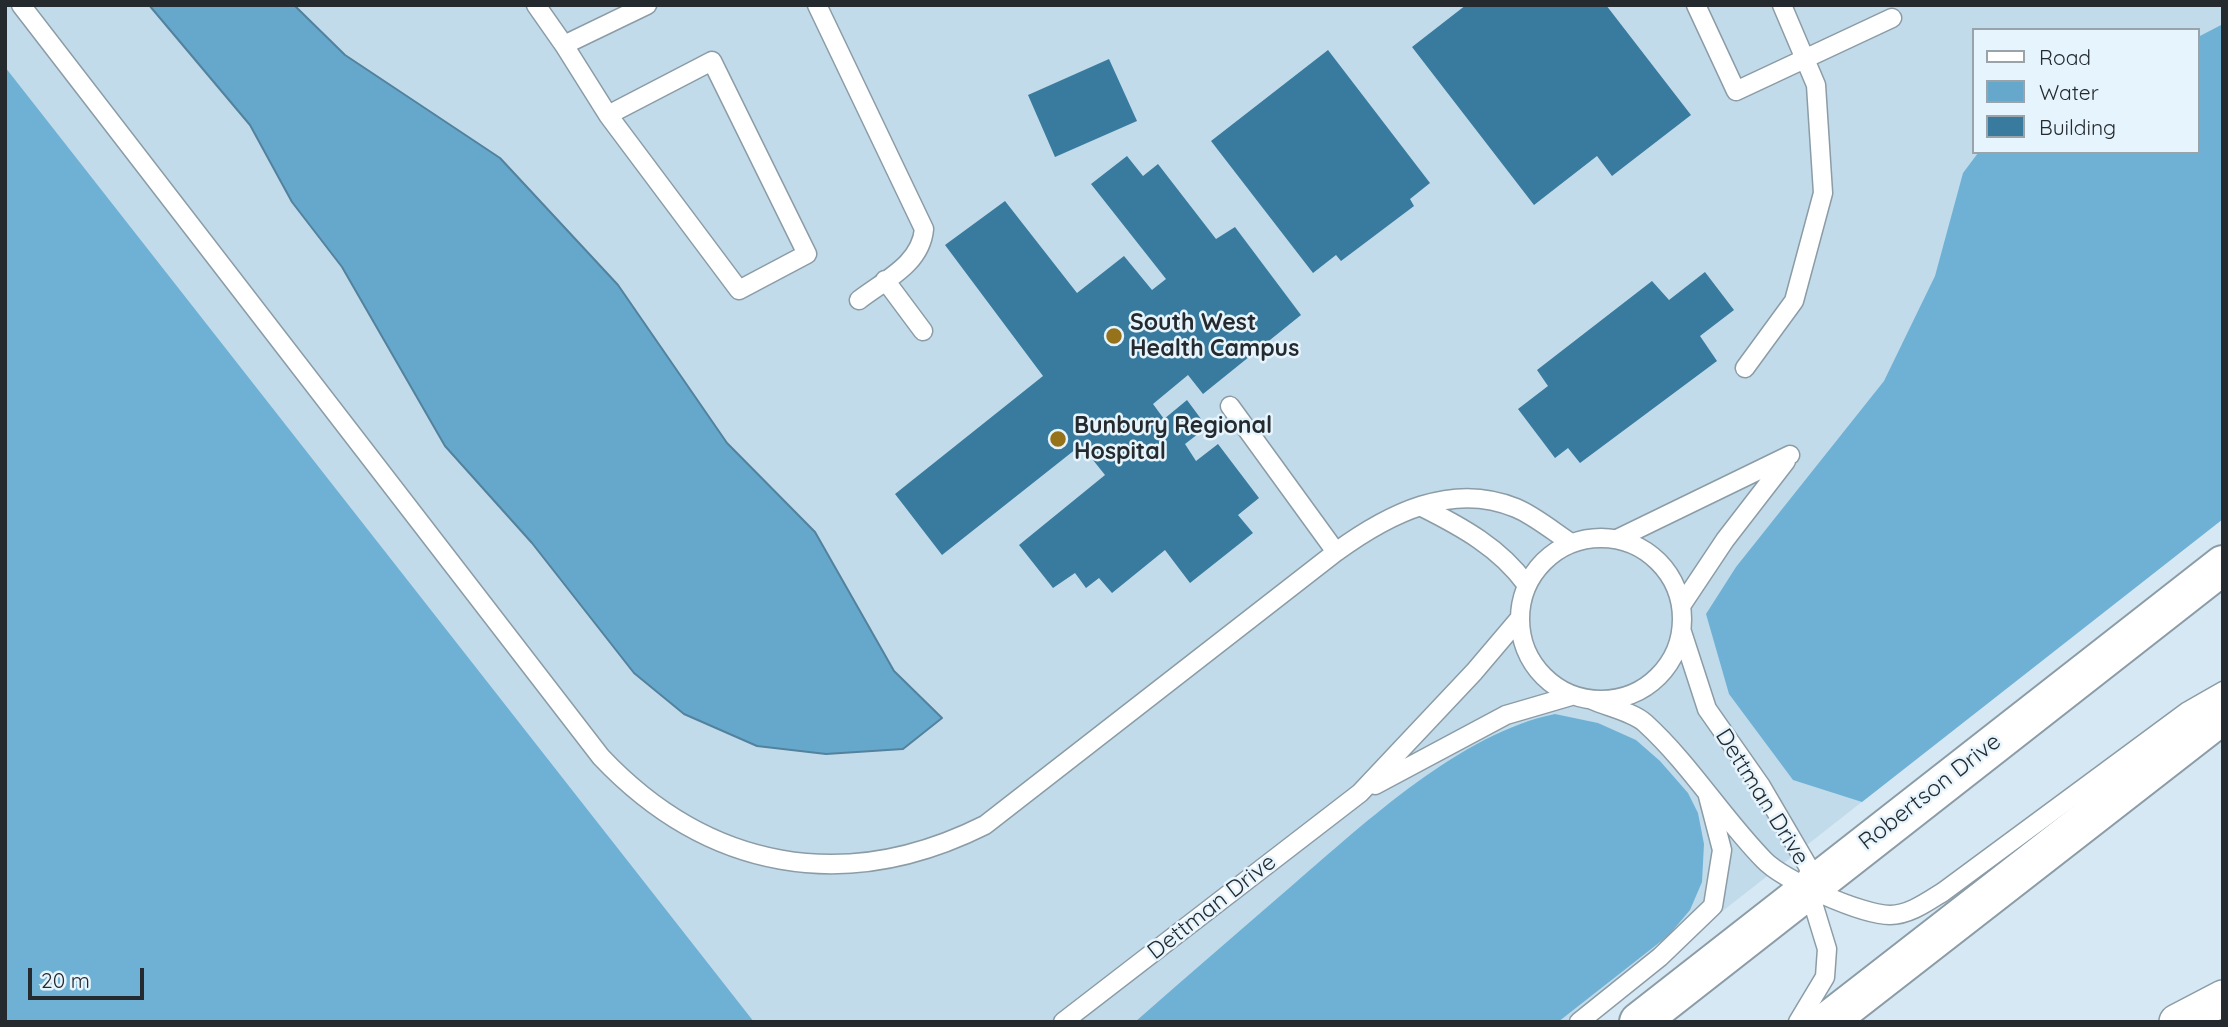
<!DOCTYPE html>
<html>
<head>
<meta charset="utf-8">
<style>
	body { margin:0 }
	#map { position:relative; width:2228px; height:1027px; overflow:hidden; background:#d6e8f3; font-family:Quicksand,sans-serif }
	canvas { display:block }
	.frame { position:absolute; inset:0; border:7px solid #242a2e; pointer-events:none }
	.legend { position:absolute; left:1972px; top:28px; width:228px; height:126px; box-sizing:border-box; background:#e6f5fd; border:2px solid #98a4aa; margin:0; padding:9px 12px; list-style:none; font-size:21px; color:#242a2e }
	.legend li { display:flex; align-items:center; gap:14px; height:35px }
	.legend b { width:35px; border:2px solid #98a4aa }
	.scale { position:absolute; left:28px; top:968px; width:116px; height:32px; box-sizing:border-box; border:4px solid #242a2e; border-top:0; padding-left:9px; font-size:21px; line-height:24px; white-space:nowrap; color:#242a2e; -webkit-text-stroke:5px #e6f5fd; paint-order:stroke }
</style>
</head>
<body>
<div id="map">
<canvas width="2228" height="1027"></canvas>
<div class="frame"></div>
<ul class="legend">
<li><b style="height:9px;background:#fff"></b>Road</li>
<li><b style="height:19px;background:#66a8cc"></b>Water</li>
<li><b style="height:19px;background:#397b9e"></b>Building</li>
</ul>
<div class="scale">20 m</div>
</div>
<script>
const ctx = document.querySelector('canvas').getContext('2d');
ctx.lineJoin = 'round';
function fill(path, color) { ctx.fillStyle = color; ctx.fill(path, 'evenodd'); }
function strokePath(path, color, width, dash) { ctx.strokeStyle = color; ctx.lineWidth = width; ctx.lineCap = dash ? 'butt' : 'round'; ctx.setLineDash(dash || []); ctx.stroke(path); }
function label(font, color, halo, rows, align = 'center') {
  ctx.font = font + ' Quicksand,sans-serif'; ctx.lineWidth = 5; ctx.setLineDash([]); ctx.textBaseline = 'middle'; ctx.strokeStyle = halo; ctx.fillStyle = color; for (const [text, x, y, turn = 0] of rows) {
    ctx.save(); ctx.translate(x, y); ctx.rotate((+turn || 0) * Math.PI / 180); ctx.textAlign = isNaN(turn) ? turn : align; if (halo) ctx.strokeText(text, 0, 0); ctx.fillText(text, 0, 0); ctx.restore();
  }
}
fill(new Path2D(`
	M 5,5 L 2223,5 L 2223,519 L 1581,1022 L 5,1022 ZM 1974,30 L 2198,30 L 2198,152 L 1974,152 Z`), '#c2dbea');
fill(new Path2D(`
	M 2223,24 L 2223,519 L 1862,802 L 1793,780 L 1729,694 L 1706,614 L 1736,567 L 1884,381 L 1935,276 L 1963,173 L 1978,153 L 2198,152 L 2198,37 Z
	M 5,67 L 754,1022 L 5,1022 Z
	M 1555,714 L 1598,723 L 1636,740 L 1660,761 L 1688,793 L 1698,813 L 1704,844 L 1702,882 L 1690,910 L 1669,935 L 1558,1022 L 1135,1022 C 1188,975 1242,929 1295,883 C 1366,822 1461,733 1555,714 Z`), '#6fb1d5');
const water = new Path2D(`
	M 149,5 L 294,5 L 345,55 L 500,158 L 618,285 L 727,443 L 815,532 L 894,671 L 942,718 L 903,749 L 826,754 L 757,746 L 684,714 L 634,673 L 532,543 L 445,446 L 342,267 L 292,202 L 250,125 Z`);
fill(water, '#66a8cc');
strokePath(water, '#52829d', 2);
fill(new Path2D(`
	M 1466,5 L 1606,5 L 1691,115 L 1612,176 L 1597,156 L 1534,205 L 1412,47 Z
	M 1328,50 L 1430,183 L 1410,199 L 1414,206 L 1341,261 L 1336,255 L 1313,273 L 1211,141 Z
	M 1109,59 L 1137,121 L 1055,157 L 1028,95 Z
	M 1127,156 L 1143,176 L 1158,164 L 1216,239 L 1235,227 L 1301,315 L 1203,394 L 1188,375 L 1153,404 L 1164,419 L 1187,400 L 1207,427 L 1185,444 L 1196,461 L 1218,444 L 1259,498 L 1238,515 L 1253,533 L 1190,583 L 1165,550 L 1112,593 L 1099,578 L 1086,588 L 1075,573 L 1053,588 L 1019,545 L 1105,475 L 1081,445 L 942,555 L 895,494 L 1043,376 L 945,245 L 1005,201 L 1077,293 L 1124,256 L 1152,290 L 1166,279 L 1091,184 Z
	M 1705,272 L 1734,310 L 1700,336 L 1717,361 L 1580,463 L 1568,448 L 1555,458 L 1518,409 L 1548,386 L 1537,370 L 1652,281 L 1669,300 Z`), '#397b9e');
const lane = new Path2D(`
	M 21,5 L 601,757 C 708,870 845,895 985,825 L 1336,552 C 1388,514 1452,481 1516,508 C 1535,516 1554,532 1571,543
	M 536,5 L 564,45 L 647,5
	M 817,5 L 924,229 C 921,264 885,280 859,300
	M 1696,5 L 1736,91 L 1892,18
	M 564,45 L 608,115 L 739,290 L 807,254 L 712,61 L 608,115
	M 885,280 L 923,331
	M 1745,368 L 1794,301 L 1823,193 L 1816,85 L 1782,5
	M 1230,406 L 1336,552
	M 1422,507 C 1462,527 1500,548 1526,584
	M1520 619a81 81 0 1 1 162 0a81 81 0 1 1-162 0Z
	M 1617,539 L 1790,455
	M 1681,606 L 1725,540 L 1786,461
	M 1682,632 L 1707,709 L 1761,786 L 1809,868 L 1808,887 L 1827,949 L 1825,977 L 1798,1022
	M 1592,700 C 1608,707 1633,712 1645,723 C 1690,764 1722,817 1764,860 C 1783,880 1862,915 1890,915 C 1909,915 1927,902 1943,892 L 2188,711 L 2223,691
	M 1375,785 L 1506,715 L 1571,696
	M 1063,1022 L 1360,793 L 1474,672 L 1519,619
	M 1579,1022 L 1660,957 L 1713,906 L 1722,850 L 1708,796`);
const street = new Path2D(`
	M 2177,1022 L 2223,998`);
const highway = new Path2D(`
	M 1639,1022 L 2223,565
	M 1827,1022 L 2223,714`);
strokePath(lane, '#8b9ca6', 21);
strokePath(street, '#8b9ca6', 38);
strokePath(highway, '#8b9ca6', 42);
strokePath(lane, '#fff', 18);
strokePath(street, '#fff', 35);
strokePath(highway, '#fff', 38);
for (const [x, y, r, color] of [
	[1114,336,9,"#96721b"],
	[1058,439,9,"#96721b"]
]) { const dot = new Path2D(); dot.arc(x, y, r, 0, 2 * Math.PI); ctx.fillStyle = color; ctx.fill(dot); strokePath(dot, '#e6f5fd', 2.5); }
label('bold 23px', '#242a2e', '#e6f5fd', [
	["South West",1130,323],
	["Health Campus",1130,349],
	["Bunbury Regional",1074,426],
	["Hospital",1074,452]
], 'left');
label('23px', '#242a2e', '#e6f5fd', [
	["Robertson Drive",1930,792,-38],
	["Dettman Drive",1762,797,58],
	["Dettman Drive",1212,907,-38]
]);
</script>
</body>
</html>
